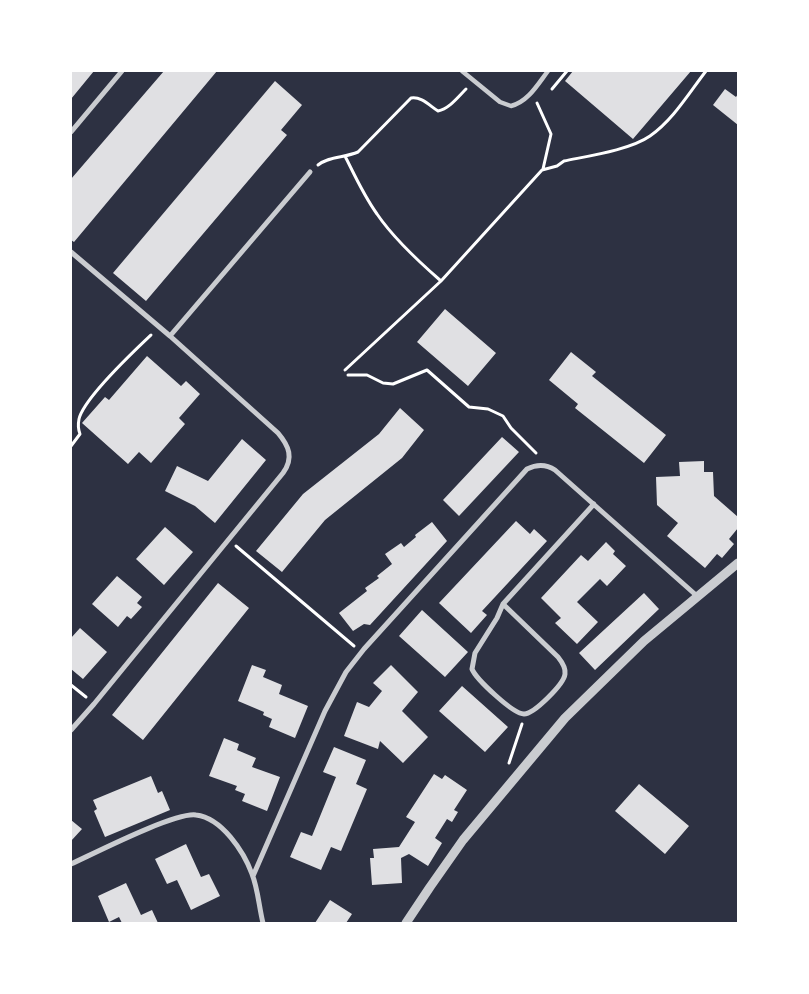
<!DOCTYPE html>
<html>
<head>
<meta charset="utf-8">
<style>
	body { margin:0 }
	#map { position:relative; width:809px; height:994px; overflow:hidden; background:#2d3142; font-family:"PT Sans",sans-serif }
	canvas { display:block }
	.frame { position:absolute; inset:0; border:72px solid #fff; pointer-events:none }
</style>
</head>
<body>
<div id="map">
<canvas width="809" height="994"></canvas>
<div class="frame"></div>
</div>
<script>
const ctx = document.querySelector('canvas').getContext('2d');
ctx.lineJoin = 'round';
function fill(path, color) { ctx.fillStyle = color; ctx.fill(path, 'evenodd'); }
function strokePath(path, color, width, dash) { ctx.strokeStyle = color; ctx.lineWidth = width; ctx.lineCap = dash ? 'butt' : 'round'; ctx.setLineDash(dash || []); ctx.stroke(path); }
fill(new Path2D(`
	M 71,71 L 94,71 L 71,99 Z
	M 164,71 L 217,71 L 74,242 L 71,240 L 71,179 Z
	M 573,71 L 691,71 L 633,139 L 565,81 Z
	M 275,81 L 302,105 L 281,130 L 287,135 L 146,301 L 113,273 Z
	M 725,89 L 736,97 L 738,94 L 738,125 L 713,105 Z
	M 445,309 L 496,353 L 468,386 L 417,342 Z
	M 571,352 L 596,372 L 592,376 L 666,435 L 644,463 L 575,408 L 578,404 L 549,380 Z
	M 147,356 L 181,386 L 186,381 L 200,394 L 179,418 L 185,424 L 151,463 L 139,452 L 128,464 L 82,423 L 105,397 L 109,400 Z
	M 400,408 L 424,430 L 402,458 L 325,520 L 282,572 L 256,551 L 303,494 L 379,434 Z
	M 502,437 L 519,452 L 459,516 L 443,500 Z
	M 242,439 L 266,460 L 215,523 L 195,506 L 165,491 L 177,466 L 208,481 Z
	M 704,461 L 704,472 L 713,472 L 714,496 L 738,517 L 738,528 L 729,539 L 734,544 L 722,558 L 717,554 L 705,568 L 667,536 L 678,523 L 657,505 L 656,477 L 680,476 L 679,462 Z
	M 516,521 L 530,534 L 534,529 L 547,541 L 482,611 L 487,615 L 471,633 L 439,603 Z
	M 432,522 L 447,541 L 370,625 L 364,624 L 353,631 L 339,613 L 367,591 L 365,588 L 379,578 L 377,576 L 392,564 L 385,554 L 401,543 L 404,547 L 416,537 L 415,535 Z
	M 165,527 L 193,552 L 164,585 L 136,559 Z
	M 606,542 L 615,551 L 613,554 L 626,566 L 607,586 L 600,579 L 577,602 L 598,622 L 577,644 L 555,623 L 561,618 L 541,598 L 581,555 L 588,561 Z
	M 117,576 L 142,597 L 137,603 L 142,607 L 131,619 L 127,616 L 118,627 L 92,604 Z
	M 218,583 L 249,608 L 143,740 L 112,715 Z
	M 644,593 L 659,609 L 595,670 L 579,653 Z
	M 422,610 L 468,652 L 445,677 L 399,636 Z
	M 80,628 L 107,652 L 83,679 L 71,669 L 71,638 Z
	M 252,665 L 266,670 L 263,677 L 282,685 L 279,694 L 308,706 L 295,738 L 269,727 L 272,719 L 263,715 L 264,712 L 238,701 Z
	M 391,665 L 418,692 L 402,711 L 428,737 L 403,763 L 380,741 L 378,749 L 344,736 L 357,702 L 369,707 L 382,691 L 373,683 Z
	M 462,686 L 508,727 L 485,752 L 439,711 Z
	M 224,738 L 239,744 L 237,750 L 256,758 L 252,767 L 280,777 L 267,811 L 242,801 L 245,794 L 235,790 L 237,786 L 209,776 Z
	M 334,747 L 366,760 L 356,784 L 367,789 L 341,851 L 331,847 L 321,870 L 290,857 L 301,832 L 312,836 L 336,777 L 323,772 Z
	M 434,774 L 442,779 L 445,775 L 467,790 L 454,810 L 458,812 L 452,822 L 447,819 L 435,838 L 442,843 L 428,866 L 409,854 L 401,858 L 402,883 L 372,885 L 370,858 L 374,858 L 373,849 L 399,847 L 415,822 L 406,817 Z
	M 151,776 L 158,793 L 162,791 L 170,810 L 105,837 L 94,811 L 97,809 L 93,800 Z
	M 639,784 L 689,826 L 665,854 L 615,811 Z
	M 71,820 L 82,829 L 71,841 Z
	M 186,844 L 201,877 L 209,874 L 220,896 L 191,910 L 177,880 L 167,884 L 155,859 Z
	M 126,883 L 141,915 L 152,910 L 158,923 L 122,923 L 119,917 L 109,922 L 98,896 Z
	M 330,900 L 352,914 L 346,923 L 315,923 Z`), '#e0e0e3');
strokePath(new Path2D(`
	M 552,89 L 567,71
	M 537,103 L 551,134 L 543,169
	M 345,156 C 355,176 364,196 377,214 C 394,239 418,261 441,281
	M 318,165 C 329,156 344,158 358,152 L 411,98 C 421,96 430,106 438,111 C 449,109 458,97 466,89
	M 345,370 L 441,281 L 542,170 L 557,166 L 564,161 C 588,156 630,150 650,136 C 673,120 689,93 706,71
	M 348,375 L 367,375 L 383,383 L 393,384 L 427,370 L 469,407 L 488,409 L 503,416 L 511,428 L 536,453
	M 71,446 L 80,434 C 78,429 78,424 79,419 C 84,398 134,351 151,335
	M 236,546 L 354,646
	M 71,685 L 86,697
	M 509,763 L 522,724`), '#fff', 3);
strokePath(new Path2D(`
	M 462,71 L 500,102 L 511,106 C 528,102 538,84 548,71`), '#caccd0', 4.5);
strokePath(new Path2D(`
	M 71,132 L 122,71
	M 71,252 L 170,336 L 278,433 C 289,446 294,458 283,473 L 94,704 L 71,730
	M 170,336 L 310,172
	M 503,604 L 558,657 C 562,662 566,668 565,674 C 564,684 534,714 524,714 C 513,714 476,679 472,669 L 475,653 L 497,618 L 503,604 L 594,504
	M 71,864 C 95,853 175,812 196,815 C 222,818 244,852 252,874 C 258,889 259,907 263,923
	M 253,876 L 325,711 L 346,672 L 364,649 L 527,469 C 537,464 546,464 555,470 L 697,596`), '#caccd0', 5);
strokePath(new Path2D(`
	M 406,923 L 430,887 L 463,840 L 565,718 L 644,641 L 738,563`), '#caccd0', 9);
</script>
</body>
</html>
